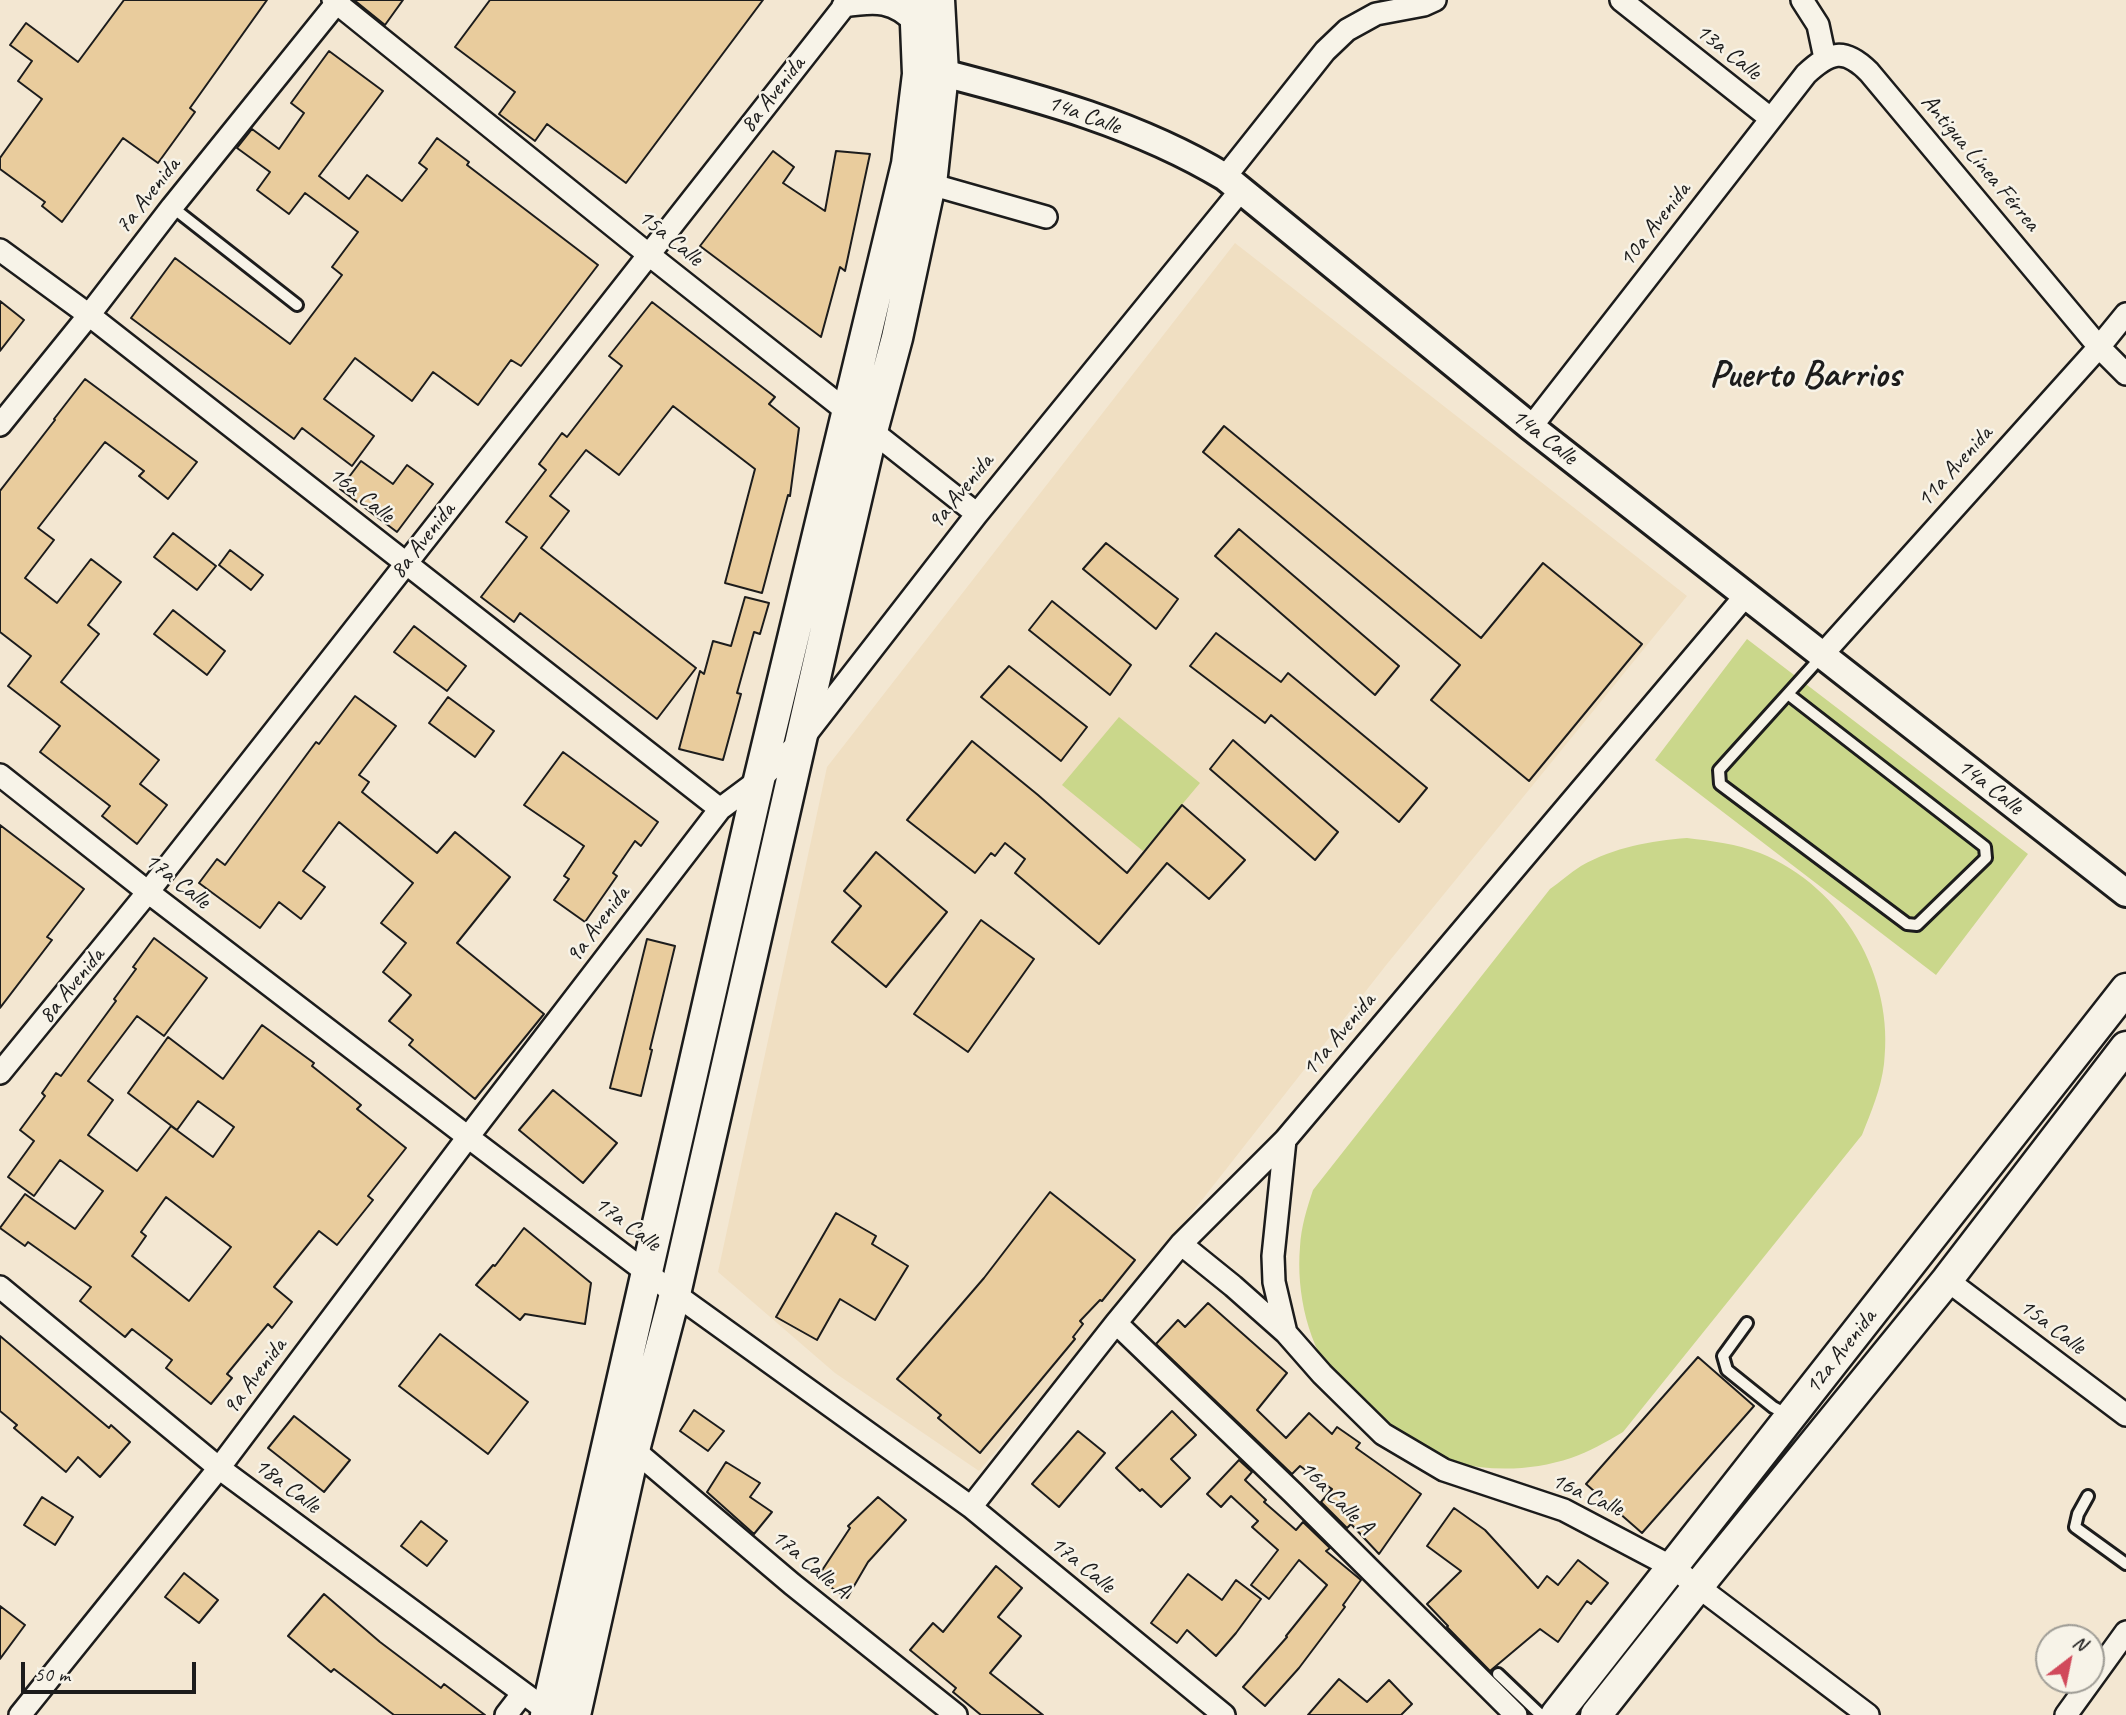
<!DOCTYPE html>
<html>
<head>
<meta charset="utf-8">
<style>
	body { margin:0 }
	#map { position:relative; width:2126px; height:1715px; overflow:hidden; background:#f3e7d2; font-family:Caveat,sans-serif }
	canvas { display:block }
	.north { position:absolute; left:2035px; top:1624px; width:70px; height:70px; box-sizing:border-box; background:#f7f3e8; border:2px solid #9f9d96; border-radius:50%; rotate:32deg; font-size:19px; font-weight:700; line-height:28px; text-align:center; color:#1c1c1c }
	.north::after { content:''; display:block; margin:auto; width:24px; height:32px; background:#d1495b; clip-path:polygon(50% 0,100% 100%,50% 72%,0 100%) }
	.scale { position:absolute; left:21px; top:1662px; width:175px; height:32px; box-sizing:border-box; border:4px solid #1c1c1c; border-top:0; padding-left:9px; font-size:21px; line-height:24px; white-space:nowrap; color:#1c1c1c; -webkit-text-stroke:5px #f7f3e8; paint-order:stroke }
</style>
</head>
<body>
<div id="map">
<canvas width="2126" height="1715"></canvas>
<div class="north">N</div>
<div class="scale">50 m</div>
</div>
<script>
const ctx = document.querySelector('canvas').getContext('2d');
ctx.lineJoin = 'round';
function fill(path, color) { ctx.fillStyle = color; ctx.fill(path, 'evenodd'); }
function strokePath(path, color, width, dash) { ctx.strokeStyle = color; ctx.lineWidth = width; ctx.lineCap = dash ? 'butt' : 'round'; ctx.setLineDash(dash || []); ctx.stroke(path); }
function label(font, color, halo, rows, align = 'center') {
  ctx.font = font + ' Caveat,sans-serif'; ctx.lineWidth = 5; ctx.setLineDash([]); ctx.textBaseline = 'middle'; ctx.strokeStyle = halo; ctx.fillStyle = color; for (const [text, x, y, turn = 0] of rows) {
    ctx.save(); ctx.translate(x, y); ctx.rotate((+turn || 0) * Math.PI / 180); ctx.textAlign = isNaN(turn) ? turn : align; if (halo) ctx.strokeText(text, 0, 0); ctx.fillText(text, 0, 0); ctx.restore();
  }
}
fill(new Path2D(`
	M 1235,243 L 1687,596 L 1387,964 L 1140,1279 L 979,1471 L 835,1373 L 718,1272 L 827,767 Z`), '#f0dfc2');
fill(new Path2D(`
	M 1747,639 L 2028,854 L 1936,975 L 1655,760 Z
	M 1119,717 L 1200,783 L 1143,851 L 1062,785 Z
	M 1687,838 C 1712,841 1737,844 1760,853 C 1843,887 1895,976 1884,1064 C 1881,1089 1871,1112 1862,1135 L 1623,1432 C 1606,1442 1589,1452 1571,1458 C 1517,1476 1455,1471 1405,1443 C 1392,1436 1380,1422 1369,1411 C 1359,1402 1346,1393 1338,1383 C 1308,1347 1296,1292 1300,1247 C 1301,1227 1307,1208 1313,1190 L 1550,889 C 1560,882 1570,873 1581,866 C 1615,847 1650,841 1687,838 Z`), '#cad78b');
const building = new Path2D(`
	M 124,0 L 267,0 L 190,108 L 195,112 L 158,163 L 123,138 L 62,222 L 42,206 L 45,202 L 0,169 L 0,158 L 42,99 L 18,81 L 32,61 L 10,45 L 26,23 L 78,62 Z
	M 354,0 L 403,0 L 385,25 Z
	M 490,0 L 763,0 L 626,183 L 547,124 L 535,141 L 499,114 L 515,92 L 455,47 Z
	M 329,51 L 383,91 L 319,176 L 349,199 L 367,175 L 402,201 L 427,169 L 419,163 L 437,138 L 469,162 L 467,165 L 598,265 L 521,366 L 511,360 L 478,405 L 433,372 L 412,401 L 355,358 L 324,399 L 374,436 L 352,466 L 302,428 L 294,439 L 131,318 L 175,258 L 290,344 L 342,275 L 332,267 L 358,232 L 305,193 L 289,214 L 257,190 L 270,172 L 237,148 L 252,129 L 279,149 L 304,113 L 291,103 Z
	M 773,151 L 794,167 L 783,183 L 825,211 L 836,151 L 870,154 L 845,271 L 840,267 L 821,337 L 700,246 Z
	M 0,301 L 24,320 L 0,351 Z
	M 652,302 L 775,397 L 769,404 L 799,428 L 790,496 L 788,495 L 762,593 L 725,583 L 755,469 L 673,406 L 619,475 L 586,450 L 550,496 L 569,511 L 541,548 L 696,668 L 657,719 L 520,613 L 514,622 L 481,597 L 527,537 L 506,522 L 546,470 L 539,464 L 562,433 L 567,437 L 622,366 L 609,356 Z
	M 85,379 L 197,462 L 168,499 L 139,476 L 144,471 L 105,442 L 38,528 L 54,540 L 25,578 L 57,603 L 91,559 L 121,582 L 88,625 L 99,634 L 61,682 L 159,760 L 140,784 L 167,805 L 137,844 L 102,816 L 110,806 L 40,752 L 60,726 L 8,686 L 31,656 L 0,632 L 0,491 L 55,420 L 54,419 Z
	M 1224,426 L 1481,638 L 1543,563 L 1642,644 L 1529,781 L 1431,700 L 1460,665 L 1203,452 Z
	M 361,461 L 393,484 L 407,465 L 433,484 L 397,532 L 340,489 Z
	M 1239,529 L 1399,666 L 1375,695 L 1215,556 Z
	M 173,533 L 216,566 L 197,590 L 154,557 Z
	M 1106,543 L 1178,599 L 1156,629 L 1083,569 Z
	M 230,550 L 263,575 L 251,590 L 219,565 Z
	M 745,597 L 769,603 L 760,634 L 754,632 L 737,693 L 741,694 L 723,760 L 679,749 L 700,671 L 704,674 L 713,641 L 731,646 Z
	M 1052,601 L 1131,665 L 1110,695 L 1029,630 Z
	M 173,610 L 225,651 L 207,675 L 154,634 Z
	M 414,626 L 466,666 L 447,691 L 394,652 Z
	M 1216,633 L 1281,682 L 1288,673 L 1427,788 L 1399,822 L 1271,715 L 1265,723 L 1190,666 Z
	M 1009,666 L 1087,727 L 1061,761 L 981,697 Z
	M 355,696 L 396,726 L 359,775 L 369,782 L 362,792 L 437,853 L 455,832 L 510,877 L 457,943 L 544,1014 L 475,1099 L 409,1045 L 413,1040 L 389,1021 L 411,995 L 383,972 L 406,943 L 381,923 L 413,883 L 339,822 L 303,871 L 325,887 L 301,919 L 279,902 L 260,928 L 199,883 L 217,859 L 225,865 L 316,742 L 319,744 Z
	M 448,697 L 494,731 L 475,757 L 429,723 Z
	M 1233,740 L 1338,832 L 1315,860 L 1210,769 Z
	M 972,741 L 1038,795 L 1127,873 L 1182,805 L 1245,860 L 1209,899 L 1167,863 L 1099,944 L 1015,873 L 1025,859 L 1005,843 L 995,856 L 991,853 L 975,873 L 907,820 Z
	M 563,752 L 658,822 L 641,846 L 635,841 L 613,873 L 617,876 L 585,922 L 554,900 L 569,879 L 564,876 L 584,846 L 524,805 Z
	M 0,825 L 84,889 L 47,937 L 52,940 L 0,1008 Z
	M 876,852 L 947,912 L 886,987 L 832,942 L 861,906 L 844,891 Z
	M 981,920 L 1034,959 L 968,1052 L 914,1014 Z
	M 154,938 L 207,978 L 164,1036 L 137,1016 L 88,1081 L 113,1100 L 88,1135 L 137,1171 L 171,1126 L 213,1157 L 234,1127 L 198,1101 L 177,1130 L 128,1093 L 168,1037 L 223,1079 L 262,1025 L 314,1063 L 312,1066 L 361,1105 L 357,1109 L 406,1148 L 368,1196 L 373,1200 L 337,1245 L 319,1231 L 274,1287 L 292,1302 L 272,1328 L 268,1324 L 227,1374 L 232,1378 L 211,1404 L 166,1368 L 172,1360 L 132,1329 L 125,1337 L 80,1301 L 91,1287 L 28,1242 L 25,1246 L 0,1228 L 25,1194 L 75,1229 L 103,1191 L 60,1160 L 34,1196 L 8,1177 L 34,1141 L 20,1130 L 45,1096 L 42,1093 L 56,1073 L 61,1076 L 116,1001 L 114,999 L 136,969 L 133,967 ZM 166,1197 L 231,1247 L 189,1301 L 132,1256 L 146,1236 L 141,1232 Z
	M 647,939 L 675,946 L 650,1049 L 652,1050 L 641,1096 L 610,1088 Z
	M 553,1090 L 617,1143 L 583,1183 L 519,1130 Z
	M 1050,1192 L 1135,1260 L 1102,1301 L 1100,1300 L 1080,1321 L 1083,1324 L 1073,1337 L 1075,1339 L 980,1453 L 938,1418 L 941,1415 L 897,1379 L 984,1278 Z
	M 836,1213 L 876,1236 L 872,1244 L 908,1266 L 875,1320 L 840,1299 L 817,1340 L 776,1317 Z
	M 524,1228 L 591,1283 L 585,1324 L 525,1314 L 520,1320 L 476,1285 L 493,1265 L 495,1266 Z
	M 1208,1303 L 1287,1373 L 1257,1410 L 1286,1438 L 1309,1413 L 1332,1434 L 1337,1427 L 1360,1443 L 1356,1448 L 1421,1494 L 1379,1554 L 1351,1524 L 1347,1528 L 1321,1502 L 1332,1489 L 1300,1466 L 1292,1474 L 1156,1344 L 1178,1320 L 1185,1327 Z
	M 440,1334 L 528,1402 L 488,1454 L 399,1386 Z
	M 0,1336 L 109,1428 L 111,1425 L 130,1442 L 100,1477 L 78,1457 L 66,1472 L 14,1428 L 17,1425 L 0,1411 Z
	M 1698,1357 L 1754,1406 L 1642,1533 L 1586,1484 Z
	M 694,1410 L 724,1431 L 708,1451 L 680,1431 Z
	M 1172,1411 L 1196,1435 L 1171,1459 L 1190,1478 L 1161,1507 L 1142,1489 L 1140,1491 L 1116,1468 Z
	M 294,1416 L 350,1460 L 324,1492 L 268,1448 Z
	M 1078,1431 L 1105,1453 L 1059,1507 L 1032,1484 Z
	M 1239,1460 L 1252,1472 L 1245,1480 L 1266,1500 L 1264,1502 L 1296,1530 L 1303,1522 L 1330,1548 L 1326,1551 L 1361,1580 L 1343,1605 L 1345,1607 L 1299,1668 L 1265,1706 L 1243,1687 L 1287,1637 L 1286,1636 L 1327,1585 L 1299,1560 L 1269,1599 L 1251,1585 L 1278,1550 L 1252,1527 L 1258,1521 L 1231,1496 L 1221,1507 L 1207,1494 Z
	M 726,1462 L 760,1483 L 750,1497 L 772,1512 L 754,1534 L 707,1492 Z
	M 42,1497 L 73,1517 L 55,1545 L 24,1525 Z
	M 878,1497 L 906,1520 L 868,1562 L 847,1598 L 817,1578 L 850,1528 L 848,1526 Z
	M 1454,1508 L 1485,1530 L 1538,1588 L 1547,1576 L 1558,1585 L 1578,1560 L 1608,1583 L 1591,1604 L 1587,1601 L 1558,1642 L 1540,1629 L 1490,1671 L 1447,1627 L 1448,1626 L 1427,1604 L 1461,1571 L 1427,1546 Z
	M 421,1521 L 447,1541 L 427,1566 L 401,1546 Z
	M 996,1566 L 1022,1588 L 998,1617 L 1021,1636 L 990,1673 L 1043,1715 L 981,1715 L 953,1692 L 956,1688 L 910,1650 L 933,1623 L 943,1632 Z
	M 184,1573 L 218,1600 L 199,1623 L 165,1597 Z
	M 1188,1574 L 1222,1600 L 1236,1580 L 1261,1599 L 1236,1633 L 1216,1656 L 1187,1630 L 1177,1643 L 1151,1623 Z
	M 324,1594 L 380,1642 L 441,1688 L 444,1684 L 485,1715 L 394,1715 L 334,1669 L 331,1672 L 288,1636 Z
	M 0,1606 L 25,1625 L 0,1659 Z
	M 1339,1679 L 1367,1702 L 1389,1680 L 1412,1704 L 1401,1715 L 1308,1715 Z`);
fill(building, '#e9cc9d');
strokePath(building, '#1c1c1c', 2);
const service = new Path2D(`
	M 172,207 L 297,305
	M 1788,694 L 1985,847 L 1986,858 L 1917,925 L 1907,924 L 1720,784 L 1719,770 L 1822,656
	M 1747,1323 L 1723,1356 L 1727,1370 L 1773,1407 L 1788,1415
	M 2088,1496 L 2078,1514 L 2075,1527 L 2126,1564
	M 1498,1674 L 1541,1715`);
const minor = new Path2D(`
	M 333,0 L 648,254 L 977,514
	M 1621,0 L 1770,118
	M 1802,0 L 1818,25 L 1825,58
	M 843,6 C 876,1 894,0 916,24
	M 1225,177 L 1325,51 L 1347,30 L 1376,14 L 1424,5 L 1435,0
	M 930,184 L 1046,217
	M 0,250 L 89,315 L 720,809
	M 0,425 L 89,315 L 172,207 L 339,0
	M 1531,427 L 1806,74 C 1830,52 1844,47 1869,72 L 2099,347 L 2126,374
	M 1822,655 L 2099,347 L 2126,314
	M 0,775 L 148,892 L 468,1137 L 675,1294 L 971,1507 L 1224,1715
	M 0,1073 L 148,892 L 849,0
	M 1285,1140 L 1273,1256 L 1274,1282 L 1286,1333
	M 1181,1244 L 1233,1286 L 1286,1333 L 1322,1374 L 1383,1434 L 1444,1470 L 1564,1510 L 1672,1567 L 1868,1715
	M 1947,1280 L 2126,1415
	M 0,1287 L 219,1468 L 553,1715
	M 1116,1323 L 1293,1493 L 1516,1715
	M 634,1450 L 792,1584 L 956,1715
	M 971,1507 L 1116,1323 L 1181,1244 L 1285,1140 L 1746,595
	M 20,1715 L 219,1468 L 468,1137 L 720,809 L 759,780 L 800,742 L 977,514 L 1241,190
	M 506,1715 L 523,1693
	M 2066,1715 L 2126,1632`);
const tertiary = new Path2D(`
	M 923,73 L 943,73 C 1040,98 1139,125 1225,177 L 1531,427 L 2126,893`);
const secondary = new Path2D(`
	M 546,1715 L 759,780 L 907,164 L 918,74 L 915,0
	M 575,1715 L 634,1450 L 675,1294 L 827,625 L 872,431 L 897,338 L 932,175 L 943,73 L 939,0
	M 1556,1715 L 2126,989
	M 1596,1715 L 1707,1575 L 1947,1280 L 2126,1047`);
strokePath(service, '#1c1c1c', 16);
strokePath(minor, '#1c1c1c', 26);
strokePath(tertiary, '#1c1c1c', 32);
strokePath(secondary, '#1c1c1c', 35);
strokePath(service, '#f7f3e8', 10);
strokePath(minor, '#f7f3e8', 21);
strokePath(tertiary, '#f7f3e8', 26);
strokePath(secondary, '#f7f3e8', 30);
label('24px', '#1c1c1c', '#f7f3e8', [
	["13a Calle",1728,52,38],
	["8a Avenida",773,95,-52],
	["14a Calle",1084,115,20],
	["Antigua Línea Férrea",1980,163,50],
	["7a Avenida",148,196,-52],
	["10a Avenida",1655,225,-52],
	["15a Calle",670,238,39],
	["14a Calle",1544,437,38],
	["11a Avenida",1955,467,-48],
	["9a Avenida",961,492,-51],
	["16a Calle",361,495,38],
	["8a Avenida",423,541,-52],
	["14a Calle",1990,787,38],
	["17a Calle",177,881,38],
	["9a Avenida",598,925,-53],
	["8a Avenida",72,986,-51],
	["11a Avenida",1339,1035,-50],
	["17a Calle",627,1224,37],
	["15a Calle",2052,1327,37],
	["12a Avenida",1841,1352,-52],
	["9a Avenida",255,1377,-53],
	["18a Calle",287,1486,37],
	["16a Calle",1587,1495,24],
	["16a Calle A",1336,1498,45],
	["17a Calle A",810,1564,40],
	["17a Calle",1082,1565,39]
]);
label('bold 38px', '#1c1c1c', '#f7f3e8', [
	["Puerto Barrios",1805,376]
]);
</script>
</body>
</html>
